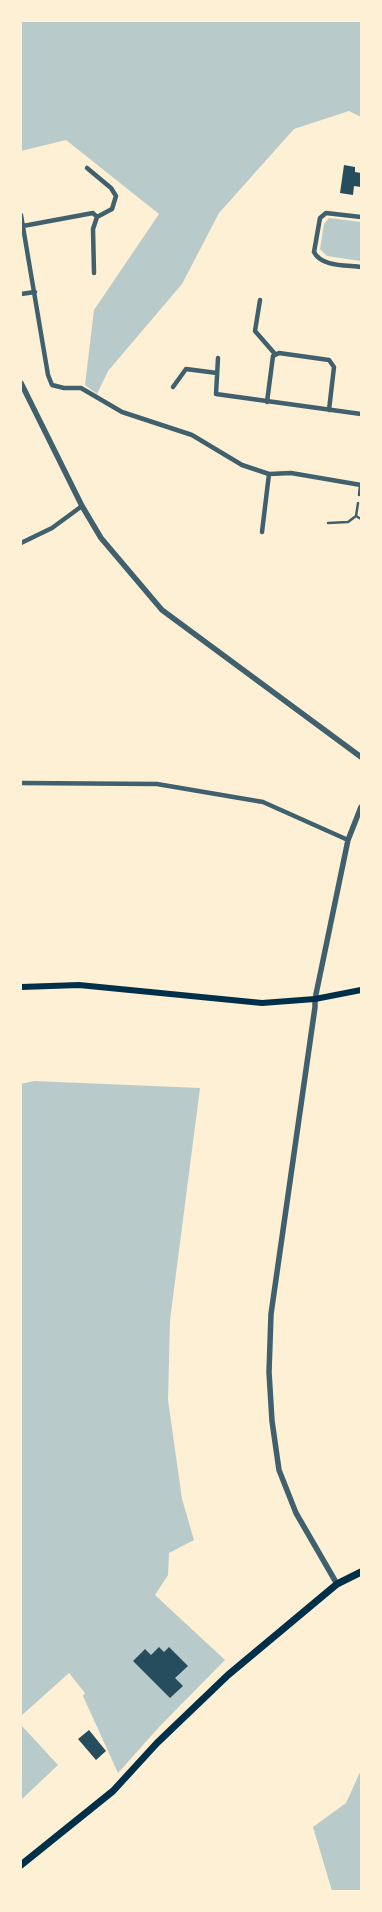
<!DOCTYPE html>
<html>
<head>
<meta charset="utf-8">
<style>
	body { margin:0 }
	#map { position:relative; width:382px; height:1912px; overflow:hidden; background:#fdf0d5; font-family:"Asap Condensed",sans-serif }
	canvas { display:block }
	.frame { position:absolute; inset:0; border:22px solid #fdf0d5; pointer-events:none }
</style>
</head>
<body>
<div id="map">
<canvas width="382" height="1912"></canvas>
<div class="frame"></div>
</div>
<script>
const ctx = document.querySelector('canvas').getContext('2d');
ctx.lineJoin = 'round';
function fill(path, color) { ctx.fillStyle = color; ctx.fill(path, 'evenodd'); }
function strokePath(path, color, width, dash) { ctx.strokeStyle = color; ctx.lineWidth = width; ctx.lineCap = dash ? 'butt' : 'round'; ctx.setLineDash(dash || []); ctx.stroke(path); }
fill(new Path2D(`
	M 21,21 L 361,21 L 361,117 L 349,111 L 294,129 L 219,213 L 182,284 L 108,371 L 97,394 L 85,385 L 94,310 L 159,214 L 66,140 L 21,151 Z
	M 329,218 L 361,222 L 361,261 L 327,256 L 320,249 L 324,224 Z
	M 34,1081 L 200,1088 L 170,1320 L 168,1400 L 182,1499 L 194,1540 L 169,1553 L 168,1575 L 155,1595 L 225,1660 L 160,1726 L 118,1773 L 83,1696 L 85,1693 L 69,1673 L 21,1716 L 21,1084 Z
	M 21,1725 L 58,1765 L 21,1800 Z
	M 361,1770 L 361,1891 L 332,1891 L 313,1827 L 346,1803 Z`), '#b9caca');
fill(new Path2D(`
	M 344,165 L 355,167 L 355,172 L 361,173 L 361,187 L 354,186 L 353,195 L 340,193 Z
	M 159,1647 L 164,1652 L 169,1647 L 188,1666 L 175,1678 L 183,1686 L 170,1698 L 133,1661 L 145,1649 L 151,1655 Z
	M 89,1730 L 106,1751 L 96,1760 L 78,1739 Z`), '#264d5e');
strokePath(new Path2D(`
	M 359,495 L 360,486
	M 356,516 L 358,503
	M 328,523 L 348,522 L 356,516 L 361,519`), '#3f606c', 2.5);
strokePath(new Path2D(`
	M 87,168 L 111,188 L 116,196 L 112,209 L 97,217
	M 21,215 L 48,375 L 52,385 L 64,388 L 81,388 L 122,412 L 192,435 L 242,465 L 269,474 L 291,473 L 361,485
	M 361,217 L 326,213 L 320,218 L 314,252 C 321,267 347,265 361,267
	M 23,226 L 93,213 L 97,217 L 93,229 L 94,273
	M 21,294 L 35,292
	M 260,300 L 255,331 L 275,354
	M 218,358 L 216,394 L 361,414
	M 173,387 L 186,369 L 217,373
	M 267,402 L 273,356 L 279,353 L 329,360 L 334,367 L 329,410
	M 262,532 L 269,474
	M 21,543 L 52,528 L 82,506
	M 21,783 L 157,784 L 263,802 L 348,840`), '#3f606c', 4.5);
strokePath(new Path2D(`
	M 21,383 L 82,506 L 101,538 L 162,610 L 361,757
	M 337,1584 L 296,1513 L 279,1470 L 272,1421 L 269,1372 L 271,1314 L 315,1007 L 315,999 L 348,840 L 361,807`), '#3f606c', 5.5);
strokePath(new Path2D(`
	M 21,987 L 79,985 L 262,1003 L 315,999 L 361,990`), '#003049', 6);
strokePath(new Path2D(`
	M 21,1865 L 113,1791 L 157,1743 L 228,1675 L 337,1584 L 361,1572`), '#003049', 7);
</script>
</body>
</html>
